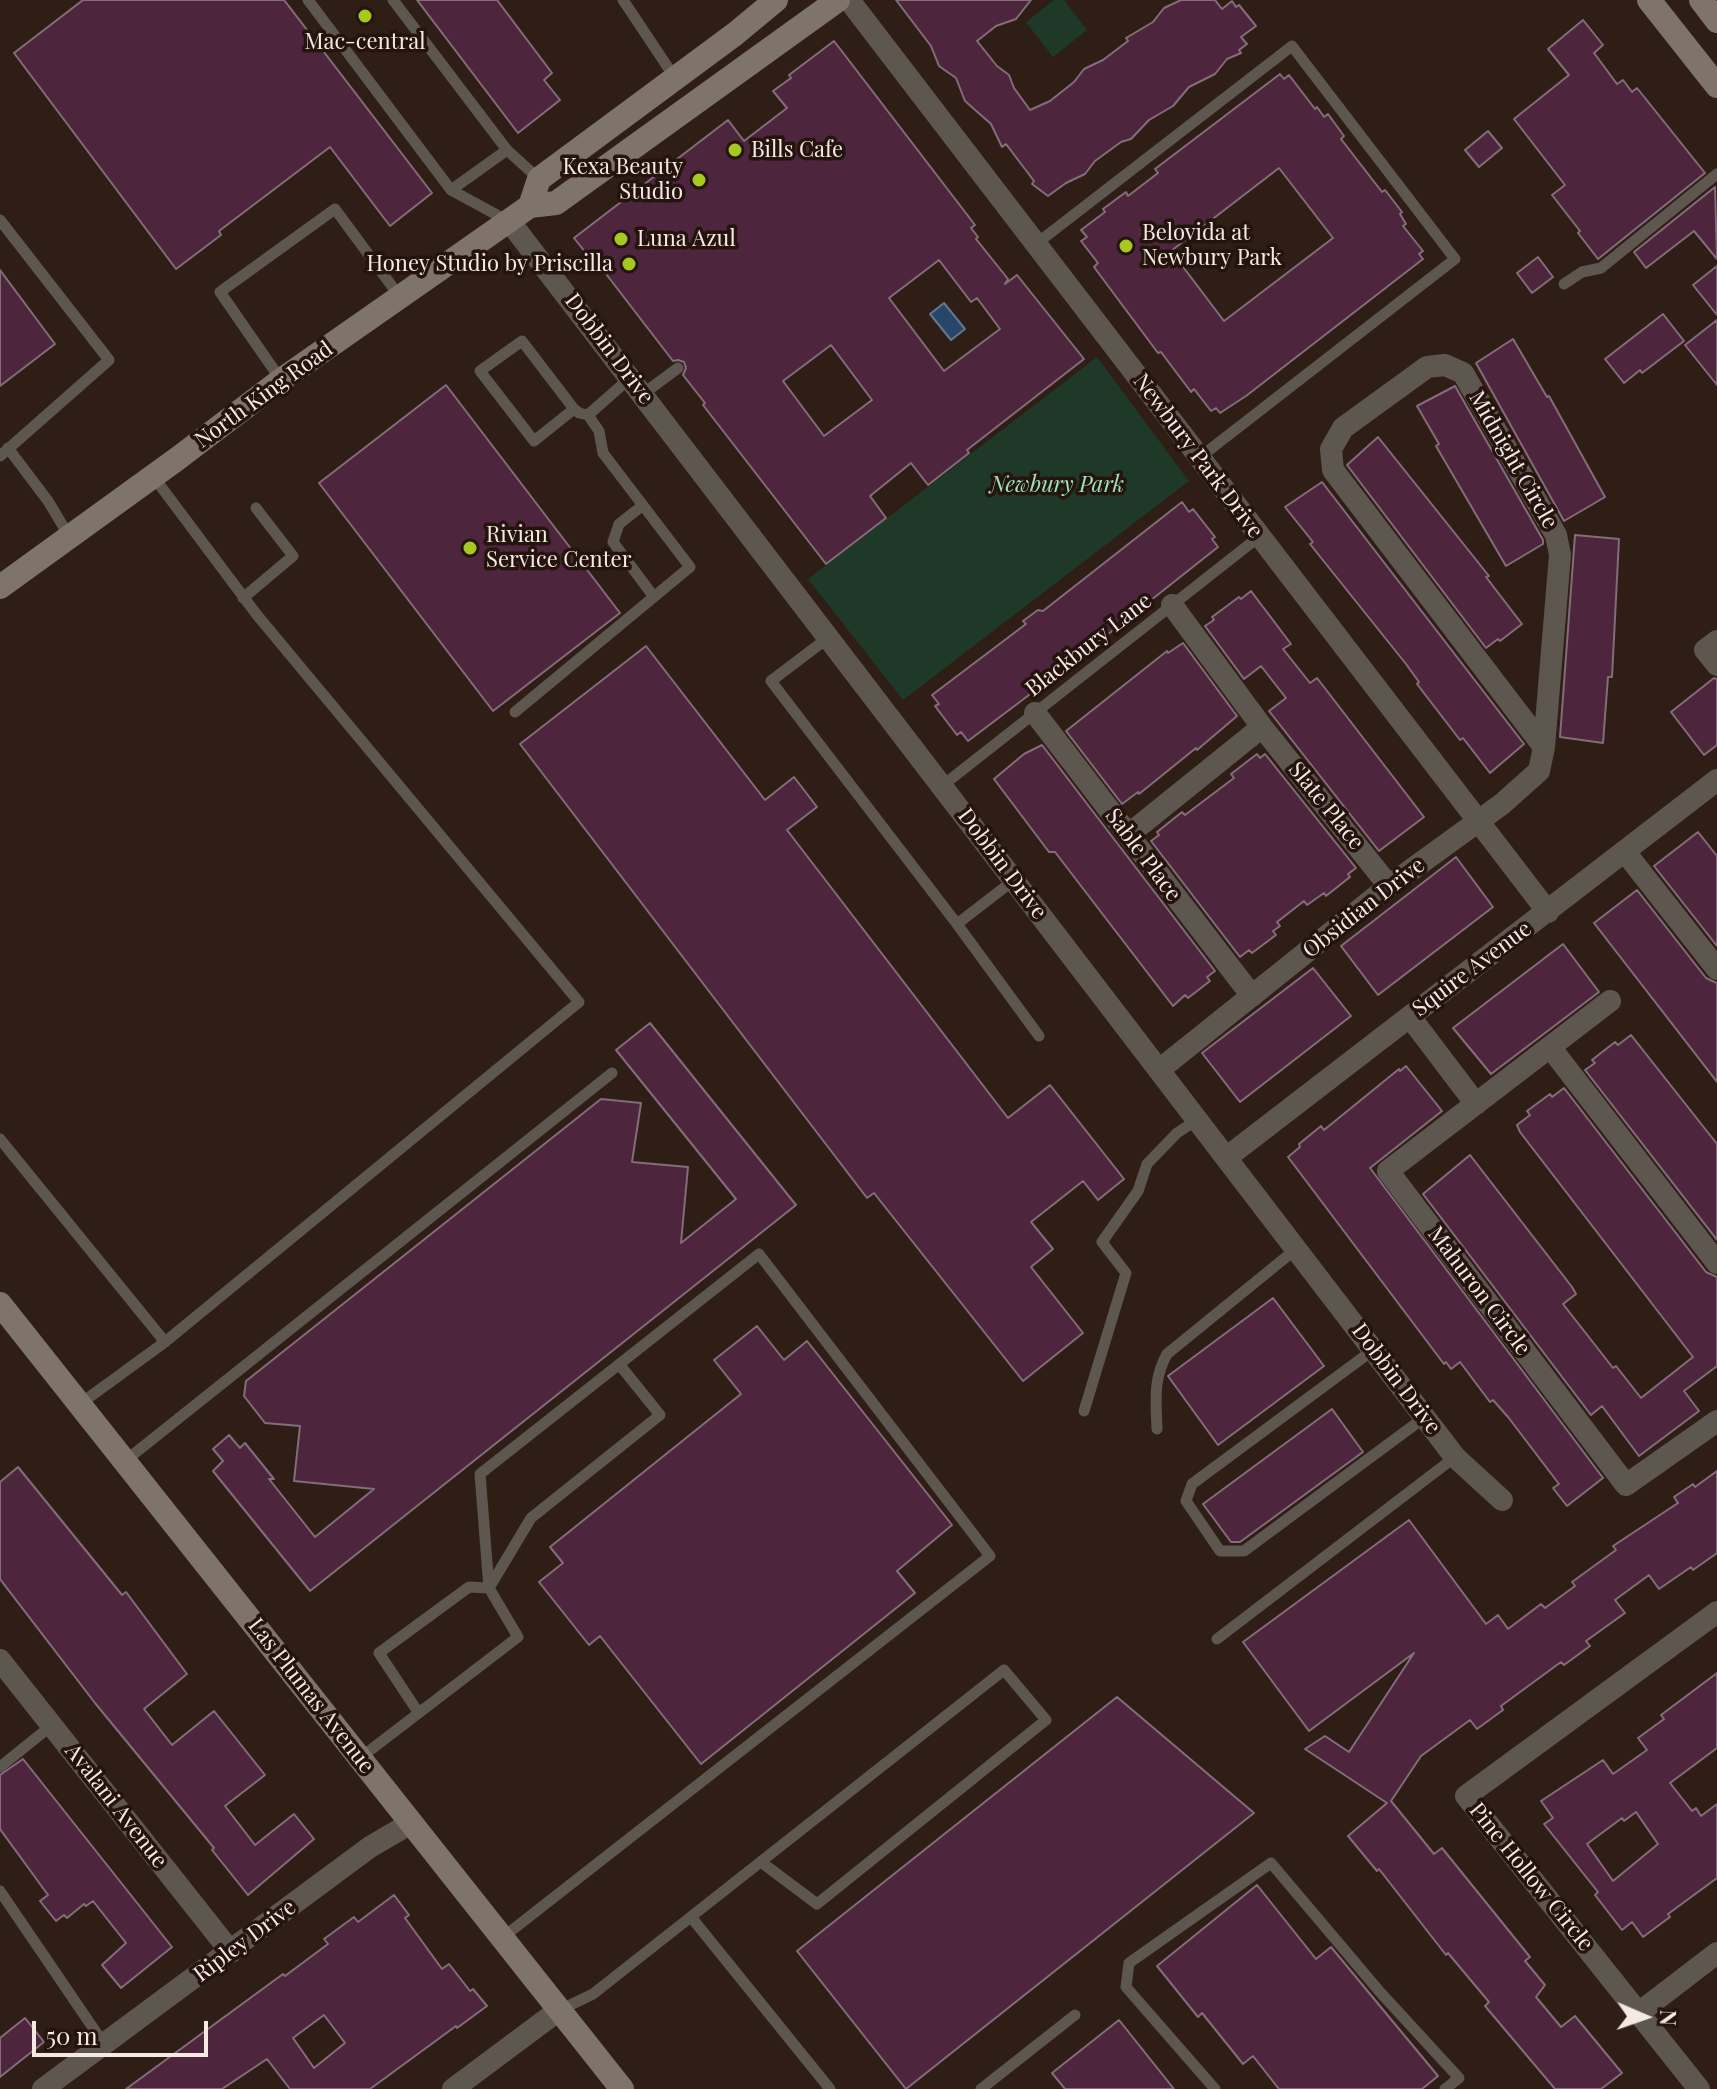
<!DOCTYPE html>
<html>
<head>
<meta charset="utf-8">
<style>
	body { margin:0 }
	#map { position:relative; width:1717px; height:2089px; overflow:hidden; background:#2f1e16; font-family:"Playfair Display",serif }
	canvas { display:block }
	.north { position:absolute; left:1605px; top:1977px; width:80px; height:80px; -webkit-text-stroke:6px #25140d; paint-order:stroke; rotate:92deg; font-size:22px; font-weight:700; line-height:32px; text-align:center; color:#f5e9e4 }
	.north::after { content:''; display:block; margin:auto; width:28px; height:36px; background:#f5e9e4; clip-path:polygon(50% 0,100% 100%,50% 72%,0 100%) }
	.scale { position:absolute; left:32px; top:2021px; width:176px; height:36px; box-sizing:border-box; border:4px solid #f5e9e4; border-top:0; padding-left:10px; font-size:24px; line-height:28px; white-space:nowrap; color:#f5e9e4; -webkit-text-stroke:6px #25140d; paint-order:stroke }
</style>
</head>
<body>
<div id="map">
<canvas width="1717" height="2089"></canvas>
<div class="north">N</div>
<div class="scale">50 m</div>
</div>
<script>
const ctx = document.querySelector('canvas').getContext('2d');
ctx.lineJoin = 'round';
function fill(path, color) { ctx.fillStyle = color; ctx.fill(path, 'evenodd'); }
function strokePath(path, color, width, dash) { ctx.strokeStyle = color; ctx.lineWidth = width; ctx.lineCap = dash ? 'butt' : 'round'; ctx.setLineDash(dash || []); ctx.stroke(path); }
function label(font, color, halo, rows, align = 'center') {
  ctx.font = font + ' "Playfair Display",serif'; ctx.lineWidth = 7; ctx.setLineDash([]); ctx.textBaseline = 'middle'; ctx.strokeStyle = halo; ctx.fillStyle = color; for (const [text, x, y, turn = 0] of rows) {
    ctx.save(); ctx.translate(x, y); ctx.rotate((+turn || 0) * Math.PI / 180); ctx.textAlign = isNaN(turn) ? turn : align; if (halo) ctx.strokeText(text, 0, 0); ctx.fillText(text, 0, 0); ctx.restore();
  }
}
fill(new Path2D(`
	M 1054,0 L 1064,0 L 1087,30 L 1053,57 L 1026,22 Z
	M 1097,357 L 1189,481 L 903,700 L 808,579 Z`), '#1e3928');
const water = new Path2D(`
	M 944,303 L 965,329 L 951,340 L 930,314 Z`);
fill(water, '#274668');
strokePath(water, '#65778d', 2);
const building = new Path2D(`
	M 83,0 L 284,0 L 432,193 L 390,226 L 330,147 L 219,231 L 221,235 L 176,269 L 14,53 Z
	M 417,0 L 497,0 L 552,73 L 544,80 L 560,100 L 518,133 Z
	M 896,0 L 1031,0 L 1016,19 L 996,26 L 977,41 L 997,66 L 1009,75 L 1014,88 L 1030,110 L 1050,101 L 1074,82 L 1084,69 L 1103,60 L 1128,41 L 1126,38 L 1153,22 L 1164,8 L 1181,0 L 1215,0 L 1222,9 L 1232,1 L 1236,7 L 1239,5 L 1256,26 L 1241,37 L 1247,44 L 1239,50 L 1241,53 L 1227,59 L 1215,74 L 1189,87 L 1173,106 L 1149,120 L 1131,139 L 1121,142 L 1095,161 L 1085,174 L 1066,183 L 1048,196 L 1032,184 L 1034,181 L 1006,144 L 1002,147 L 991,124 L 965,101 L 956,78 L 939,66 L 931,46 Z
	M 1583,20 L 1603,45 L 1594,53 L 1617,84 L 1623,80 L 1632,92 L 1637,88 L 1705,173 L 1598,259 L 1578,233 L 1580,231 L 1552,195 L 1565,185 L 1514,119 L 1569,75 L 1548,49 Z
	M 834,41 L 975,225 L 971,228 L 978,237 L 976,239 L 1008,279 L 1005,284 L 1017,275 L 1084,359 L 967,450 L 969,453 L 928,485 L 911,463 L 870,496 L 886,518 L 826,564 L 703,405 L 705,403 L 683,375 L 686,368 L 684,362 L 678,360 L 673,361 L 603,270 L 601,272 L 574,238 L 728,120 L 744,141 L 787,108 L 773,91 L 791,78 L 789,75 ZM 939,260 L 971,302 L 977,298 L 1000,329 L 944,371 L 889,298 ZM 831,345 L 872,400 L 824,436 L 783,381 Z
	M 1280,74 L 1284,79 L 1289,75 L 1315,109 L 1317,107 L 1324,117 L 1328,114 L 1344,136 L 1341,139 L 1382,192 L 1385,190 L 1402,212 L 1400,214 L 1406,224 L 1403,226 L 1423,251 L 1419,254 L 1423,259 L 1246,396 L 1220,413 L 1216,408 L 1211,411 L 1194,389 L 1191,392 L 1161,352 L 1158,353 L 1094,267 L 1098,263 L 1081,241 L 1087,237 L 1081,230 L 1105,212 L 1103,209 L 1126,192 L 1128,196 L 1158,173 L 1155,169 ZM 1279,168 L 1333,238 L 1224,321 L 1171,251 Z
	M 1488,131 L 1502,148 L 1479,167 L 1465,150 Z
	M 1715,187 L 1717,259 L 1694,231 L 1646,268 L 1634,252 Z
	M 1538,257 L 1553,277 L 1532,293 L 1517,273 Z
	M 1717,266 L 1717,315 L 1693,285 Z
	M 0,270 L 55,344 L 0,386 Z
	M 1663,314 L 1684,341 L 1642,373 L 1640,370 L 1624,383 L 1605,359 Z
	M 1717,320 L 1717,385 L 1685,345 Z
	M 1513,339 L 1547,397 L 1549,396 L 1605,497 L 1564,521 L 1476,363 Z
	M 446,385 L 620,613 L 493,711 L 319,483 Z
	M 1455,386 L 1543,540 L 1543,544 L 1506,566 L 1436,446 L 1439,444 L 1417,406 Z
	M 1378,437 L 1489,576 L 1486,577 L 1522,624 L 1500,641 L 1498,639 L 1486,648 L 1347,465 Z
	M 1322,482 L 1524,744 L 1490,773 L 1463,738 L 1460,740 L 1417,684 L 1419,682 L 1406,664 L 1310,544 L 1313,542 L 1285,507 Z
	M 1182,502 L 1189,512 L 1193,509 L 1215,537 L 1212,539 L 1218,547 L 1078,658 L 968,741 L 961,732 L 957,735 L 935,706 L 939,704 L 932,695 L 1026,624 L 1023,621 L 1038,610 L 1043,611 Z
	M 1575,535 L 1619,539 L 1612,677 L 1608,677 L 1603,743 L 1560,737 Z
	M 1251,591 L 1291,644 L 1283,649 L 1310,683 L 1317,678 L 1424,817 L 1379,851 L 1269,711 L 1286,698 L 1261,666 L 1244,679 L 1205,626 L 1214,620 L 1212,617 L 1239,597 L 1241,599 Z
	M 1183,643 L 1237,716 L 1197,750 L 1196,748 L 1139,794 L 1138,792 L 1122,804 L 1066,731 L 1167,651 L 1168,653 Z
	M 646,646 L 765,800 L 794,777 L 817,807 L 787,830 L 1008,1118 L 1050,1085 L 1124,1179 L 1098,1200 L 1083,1181 L 1031,1222 L 1053,1249 L 1031,1267 L 1083,1333 L 1023,1381 L 874,1193 L 867,1198 L 520,744 Z
	M 1714,678 L 1717,679 L 1717,745 L 1704,755 L 1671,712 Z
	M 1042,745 L 1215,971 L 1207,977 L 1210,981 L 1188,998 L 1185,995 L 1173,1006 L 1055,852 L 1049,852 L 994,779 L 1024,754 Z
	M 1257,754 L 1260,758 L 1265,754 L 1356,868 L 1348,874 L 1350,877 L 1326,896 L 1324,893 L 1307,905 L 1304,901 L 1277,922 L 1280,926 L 1273,931 L 1276,935 L 1252,953 L 1249,950 L 1240,957 L 1151,841 L 1159,835 L 1157,832 L 1182,812 L 1185,815 L 1234,778 L 1231,774 Z
	M 1698,832 L 1717,856 L 1717,946 L 1654,866 Z
	M 1456,857 L 1493,907 L 1378,995 L 1341,946 Z
	M 1637,890 L 1706,978 L 1717,983 L 1717,1082 L 1594,923 Z
	M 1563,944 L 1599,992 L 1491,1074 L 1453,1028 Z
	M 1313,968 L 1351,1016 L 1240,1102 L 1202,1053 Z
	M 650,1023 L 796,1205 L 310,1591 L 213,1471 L 223,1461 L 213,1449 L 229,1435 L 240,1448 L 245,1443 L 274,1479 L 269,1479 L 315,1537 L 374,1489 L 294,1481 L 300,1426 L 265,1423 L 244,1396 L 246,1381 L 601,1099 L 641,1103 L 632,1162 L 688,1167 L 681,1243 L 736,1199 L 616,1050 Z
	M 1631,1035 L 1717,1144 L 1717,1240 L 1585,1070 L 1595,1063 L 1592,1060 L 1615,1042 L 1618,1045 Z
	M 1406,1066 L 1442,1111 L 1370,1168 L 1603,1478 L 1567,1506 L 1553,1488 L 1559,1484 L 1508,1417 L 1493,1400 L 1490,1402 L 1460,1362 L 1451,1369 L 1446,1362 L 1444,1364 L 1288,1157 L 1300,1147 L 1299,1144 L 1321,1126 L 1324,1130 L 1399,1069 L 1400,1071 Z
	M 1564,1088 L 1706,1272 L 1717,1277 L 1717,1366 L 1684,1391 L 1699,1411 L 1639,1456 L 1602,1406 L 1591,1415 L 1423,1194 L 1470,1155 L 1572,1287 L 1576,1294 L 1563,1304 L 1613,1368 L 1616,1366 L 1641,1398 L 1693,1357 L 1520,1132 L 1517,1125 L 1530,1115 L 1527,1111 L 1550,1094 L 1552,1097 Z
	M 1273,1298 L 1324,1366 L 1218,1445 L 1168,1376 Z
	M 757,1326 L 784,1360 L 807,1341 L 952,1525 L 897,1571 L 915,1593 L 701,1764 L 600,1636 L 589,1645 L 539,1582 L 563,1563 L 550,1547 L 741,1394 L 714,1360 Z
	M 1332,1409 L 1363,1452 L 1240,1542 L 1231,1542 L 1203,1504 Z
	M 18,1467 L 122,1595 L 126,1592 L 187,1674 L 144,1709 L 172,1745 L 214,1711 L 265,1775 L 225,1806 L 255,1845 L 294,1814 L 314,1839 L 248,1895 L 212,1850 L 214,1848 L 95,1703 L 0,1579 L 0,1482 Z
	M 1717,1471 L 1717,1553 L 1693,1570 L 1691,1567 L 1659,1589 L 1649,1575 L 1615,1600 L 1625,1613 L 1586,1641 L 1590,1646 L 1564,1665 L 1561,1662 L 1501,1706 L 1503,1710 L 1477,1729 L 1470,1720 L 1421,1756 L 1391,1801 L 1434,1854 L 1442,1848 L 1530,1957 L 1525,1961 L 1545,1985 L 1536,1997 L 1561,2027 L 1575,2016 L 1622,2073 L 1601,2089 L 1555,2089 L 1485,2006 L 1489,2002 L 1448,1953 L 1446,1955 L 1379,1869 L 1377,1871 L 1348,1836 L 1387,1803 L 1305,1749 L 1325,1736 L 1349,1752 L 1414,1653 L 1309,1731 L 1243,1642 L 1409,1520 L 1486,1624 L 1498,1615 L 1508,1629 L 1541,1604 L 1545,1608 L 1575,1586 L 1572,1582 L 1616,1550 L 1613,1546 L 1678,1503 L 1674,1497 L 1693,1484 L 1695,1487 Z
	M 1717,1673 L 1717,1748 L 1670,1783 L 1692,1811 L 1696,1808 L 1701,1816 L 1717,1804 L 1717,1878 L 1668,1914 L 1670,1917 L 1643,1937 L 1632,1922 L 1622,1930 L 1595,1895 L 1598,1892 L 1544,1824 L 1553,1818 L 1541,1801 L 1603,1760 L 1613,1774 L 1647,1750 L 1638,1738 L 1664,1719 L 1661,1715 ZM 1636,1812 L 1658,1844 L 1613,1881 L 1587,1844 L 1622,1818 L 1624,1821 Z
	M 1117,1697 L 1254,1813 L 906,2089 L 797,1951 Z
	M 23,1759 L 172,1947 L 121,1988 L 102,1965 L 126,1943 L 93,1901 L 86,1906 L 84,1904 L 67,1918 L 64,1915 L 56,1921 L 40,1901 L 48,1895 L 0,1829 L 0,1775 Z
	M 1257,1885 L 1316,1959 L 1331,1947 L 1438,2076 L 1422,2089 L 1279,2089 L 1253,2056 L 1243,2064 L 1202,2013 L 1198,2017 L 1157,1966 Z
	M 394,1895 L 409,1915 L 405,1918 L 442,1969 L 449,1964 L 470,1991 L 473,1989 L 487,2006 L 457,2028 L 456,2026 L 370,2089 L 290,2089 L 267,2059 L 222,2089 L 126,2089 L 283,1974 L 285,1976 L 328,1944 L 324,1939 L 354,1917 L 358,1922 ZM 324,2015 L 345,2043 L 314,2068 L 293,2038 Z
	M 25,2018 L 44,2042 L 0,2077 L 0,2038 Z
	M 1119,2020 L 1174,2089 L 1065,2089 L 1052,2073 Z`);
fill(building, '#4d253d');
strokePath(building, '#826d78', 2);
strokePath(new Path2D(`
	M 308,0 L 451,190 L 508,221
	M 393,0 L 507,150 L 539,179
	M 623,0 L 675,78
	M 451,190 L 507,150
	M 0,220 L 109,360 L 0,456
	M 1036,244 L 1292,46 L 1455,259 L 1199,458
	M 1564,284 L 1582,272 L 1601,268 L 1717,174
	M 281,380 L 220,292 L 335,209 L 400,297
	M 643,394 L 678,368
	M 574,409 L 534,441 L 480,371 L 522,341 L 574,409 L 579,413 L 588,415 L 630,378
	M 8,448 L 48,501 L 69,536
	M 153,476 L 257,615 L 579,1002 L 165,1342
	M 642,506 L 619,524 L 613,542 L 654,597
	M 243,598 L 293,556 L 256,508
	M 829,637 L 771,681 L 957,924 L 1014,880
	M 515,712 L 690,567 L 603,453 L 599,431 L 588,415
	M 942,786 L 1260,536
	M 957,924 L 1039,1036
	M 0,1139 L 165,1342 L 80,1404
	M 1373,1350 L 1192,1484 L 1186,1501 L 1220,1551 L 1244,1551 L 1425,1417
	M 1084,1411 L 1126,1273 L 1102,1242 L 1138,1191 L 1147,1164 L 1177,1133 L 1197,1120
	M 1157,1429 C 1156,1401 1153,1379 1167,1354 L 1296,1249
	M 125,1461 L 612,1073
	M 1217,1639 L 1455,1457
	M 418,1712 L 379,1653 L 469,1587 L 489,1588 L 480,1474 L 759,1254 L 990,1556 L 502,1938
	M 360,1758 L 518,1637 L 489,1588 L 531,1518 L 660,1415 L 619,1364
	M 0,1767 L 52,1725
	M 0,1891 L 104,2044
	M 691,1917 L 830,2089
	M 560,2010 L 593,1994 L 1004,1670 L 1046,1720 L 817,1904 L 761,1862
	M 981,2089 L 1075,2015
	M 1215,2089 L 1126,1987 L 1129,1963 L 1271,1863 L 1380,1992 L 1459,2078 L 1445,2089`), '#5e5750', 11);
strokePath(new Path2D(`
	M 849,0 L 1548,912
	M 510,222 L 1455,1457 L 1502,1500
	M 1172,605 L 1262,727
	M 1717,641 L 1705,650 L 1717,665
	M 1035,713 L 1252,996
	M 1128,835 L 1262,727 L 1389,886
	M 1625,852 L 1717,969
	M 1610,1001 L 1388,1171 L 1626,1485 L 1717,1421
	M 1410,1017 L 1476,1104
	M 1550,1047 L 1717,1263
	M 1159,1070 L 1389,886 L 1502,804 L 1539,771 L 1544,747 L 1560,555 L 1556,535 L 1463,373 L 1445,365 L 1427,367 L 1343,428 L 1331,449 L 1333,470 L 1544,747
	M 1226,1158 L 1717,780
	M 0,1660 L 231,1952
	M 1640,2012 L 1717,1953
	M 43,2089 L 370,1847 L 411,1823
	M 453,2089 L 559,2010
	M 1699,2089 L 1466,1796 L 1717,1612`), '#5e5750', 22);
strokePath(new Path2D(`
	M 1649,0 L 1717,86
	M 1701,0 L 1717,21
	M 530,206 L 539,179 L 735,34 L 776,0
	M 0,587 L 177,459 L 281,380 L 530,206 L 556,203 L 838,0
	M 0,1304 L 622,2089`), '#7f7469', 24);
for (const [x, y, r, color] of [
	[365,16,8,"#a6c821"],
	[735,150,8,"#a6c821"],
	[699,180,8,"#a6c821"],
	[621,239,8,"#a6c821"],
	[1126,246,8,"#a6c821"],
	[629,264,8,"#a6c821"],
	[470,548,8,"#a6c821"]
]) { const dot = new Path2D(); dot.arc(x, y, r, 0, 2 * Math.PI); ctx.fillStyle = color; ctx.fill(dot); strokePath(dot, '#25140d', 3); }
label('22px', '#f5e9e4', '#25140d', [
	["Mac-central",365,42,"center"],
	["Bills Cafe",751,150],
	["Kexa Beauty",683,167,"right"],
	["Studio",683,192,"right"],
	["Belovida at",1142,233],
	["Newbury Park",1142,258],
	["Luna Azul",637,239],
	["Honey Studio by Priscilla",613,264,"right"],
	["Rivian",486,535],
	["Service Center",486,560]
], 'left');
label('22px', '#f5e9e4', '#25140d', [
	["Dobbin Drive",609,349,53],
	["North King Road",264,395,-36],
	["Newbury Park Drive",1198,456,53],
	["Midnight Circle",1513,460,60],
	["Blackbury Lane",1089,645,-38],
	["Slate Place",1326,806,51],
	["Sable Place",1143,855,53],
	["Dobbin Drive",1002,864,53],
	["Obsidian Drive",1364,908,-38],
	["Squire Avenue",1472,969,-37],
	["Mahuron Circle",1479,1291,53],
	["Dobbin Drive",1396,1379,53],
	["Las Plumas Avenue",311,1696,52],
	["Avalani Avenue",116,1806,52],
	["Pine Hollow Circle",1531,1877,51],
	["Ripley Drive",245,1941,-37]
]);
label('italic 22px', '#9be6b7', '#25140d', [
	["Newbury Park",1057,485]
]);
</script>
</body>
</html>
